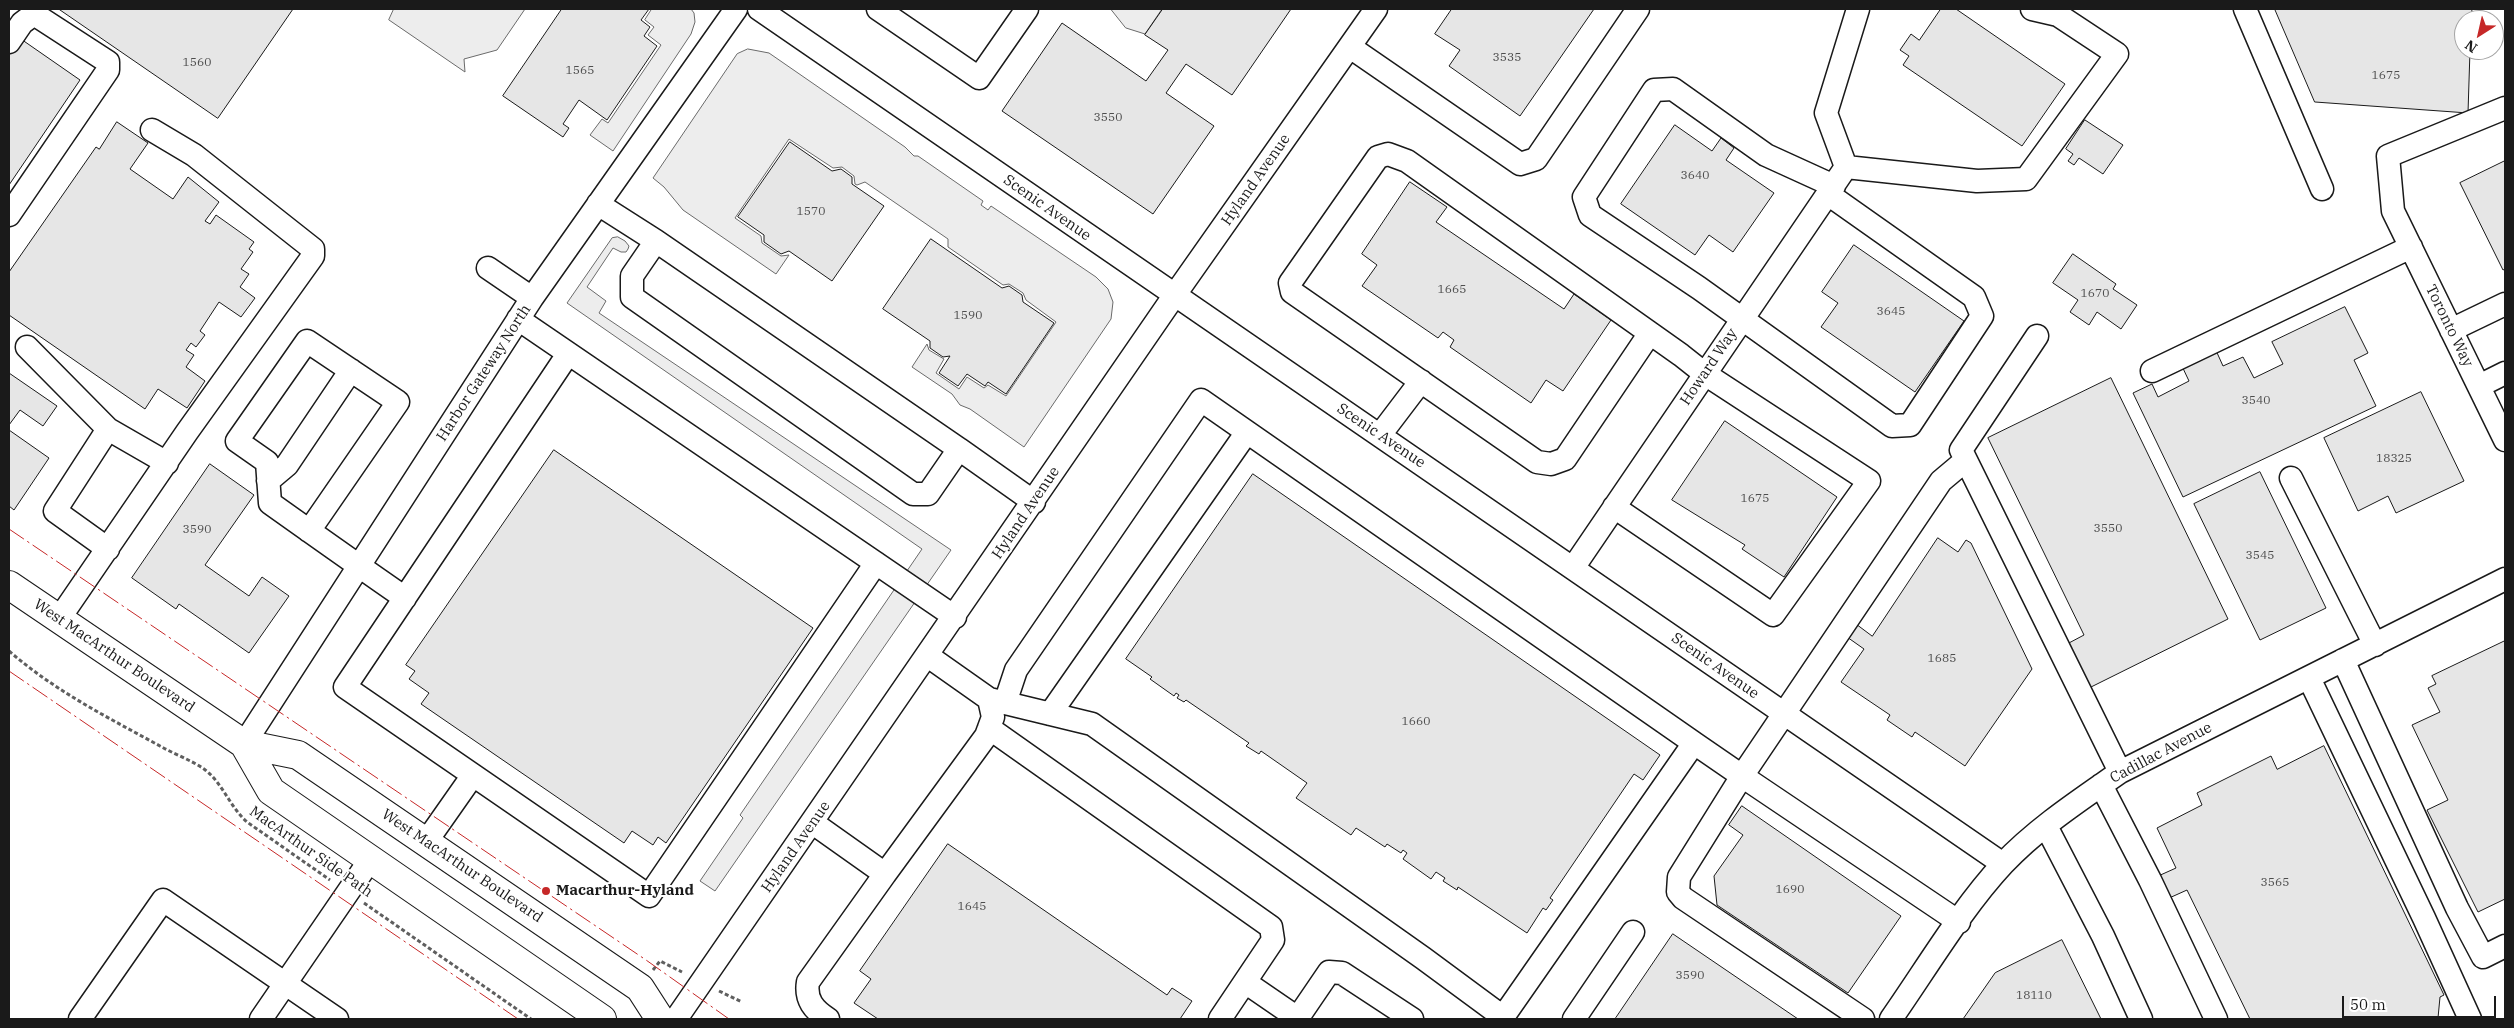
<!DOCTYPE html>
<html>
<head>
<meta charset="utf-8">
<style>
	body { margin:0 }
	#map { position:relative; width:2514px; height:1028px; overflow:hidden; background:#fff; font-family:"IBM Plex Serif",serif }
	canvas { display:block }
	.frame { position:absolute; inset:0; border:10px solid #1a1a1a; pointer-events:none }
	.north { position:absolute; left:2454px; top:10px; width:50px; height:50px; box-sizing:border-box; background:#fff; border:1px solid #a3a3a3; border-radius:50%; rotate:215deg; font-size:14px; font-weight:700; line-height:20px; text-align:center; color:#1a1a1a }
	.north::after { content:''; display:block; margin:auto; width:18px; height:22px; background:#c62828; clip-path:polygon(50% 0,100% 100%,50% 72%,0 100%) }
	.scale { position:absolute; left:2342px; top:996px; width:154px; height:22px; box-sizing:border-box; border:2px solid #1a1a1a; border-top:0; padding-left:6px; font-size:15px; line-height:18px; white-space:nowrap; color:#1a1a1a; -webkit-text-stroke:4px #fff; paint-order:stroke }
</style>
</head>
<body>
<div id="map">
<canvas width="2514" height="1028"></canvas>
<div class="frame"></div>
<div class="north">N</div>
<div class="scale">50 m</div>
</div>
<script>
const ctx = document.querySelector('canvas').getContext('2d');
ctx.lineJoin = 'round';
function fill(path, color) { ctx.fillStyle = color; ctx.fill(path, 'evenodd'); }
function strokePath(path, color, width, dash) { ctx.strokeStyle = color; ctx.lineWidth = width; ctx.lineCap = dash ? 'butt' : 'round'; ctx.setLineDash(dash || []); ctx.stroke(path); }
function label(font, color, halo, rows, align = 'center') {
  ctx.font = font + ' "IBM Plex Serif",serif'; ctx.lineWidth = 4; ctx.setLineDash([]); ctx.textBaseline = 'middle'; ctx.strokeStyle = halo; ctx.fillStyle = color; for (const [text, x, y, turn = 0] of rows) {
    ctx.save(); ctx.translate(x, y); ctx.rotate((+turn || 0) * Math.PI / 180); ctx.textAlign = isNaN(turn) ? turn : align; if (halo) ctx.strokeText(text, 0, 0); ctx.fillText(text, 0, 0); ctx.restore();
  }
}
const built = new Path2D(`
	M 394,9 L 525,9 L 497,50 L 464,59 L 465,72 L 389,20 Z
	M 652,9 L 691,9 L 694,13 L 695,22 L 691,34 L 613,151 L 590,135 L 602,119 L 608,123 L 661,45 L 648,35 L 654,27 L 645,20 Z
	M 1111,9 L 1162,9 L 1145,34 L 1126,28 Z
	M 748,49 L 769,53 L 905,147 L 914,156 L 918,156 L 983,201 L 981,205 L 988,210 L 991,206 L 1096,277 L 1108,289 L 1113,302 L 1111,319 L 1024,447 L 970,409 L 960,405 L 952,394 L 912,367 L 927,344 L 929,350 L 944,359 L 936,373 L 959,389 L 967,377 L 984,388 L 988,385 L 1006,396 L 1056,322 L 1026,300 L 1023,293 L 1009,284 L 1003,285 L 948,247 L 948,239 L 865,182 L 857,185 L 855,184 L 854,176 L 842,167 L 833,168 L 789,139 L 735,218 L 761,236 L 762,243 L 781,256 L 789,255 L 776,274 L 683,210 L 664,187 L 653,178 L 737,54 Z
	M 618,237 L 625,241 L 629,246 L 628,249 L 626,252 L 621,252 L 613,248 L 587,287 L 606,301 L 599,313 L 951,550 L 715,891 L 700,881 L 743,818 L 740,815 L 922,549 L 567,303 L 612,238 Z`);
fill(built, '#ededed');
strokePath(built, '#6a6a6a', 1);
const building = new Path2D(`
	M 59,9 L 293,9 L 218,118 Z
	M 562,9 L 649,9 L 641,20 L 650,27 L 644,36 L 657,46 L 607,120 L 579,100 L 563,124 L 569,128 L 563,137 L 503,96 Z
	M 1163,9 L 1291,9 L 1232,95 L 1186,64 L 1166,93 L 1214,126 L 1153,214 L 1002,111 L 1062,23 L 1146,81 L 1168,50 L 1145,35 Z
	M 1452,9 L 1594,9 L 1520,116 L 1449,66 L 1460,50 L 1435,34 Z
	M 1941,9 L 1956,9 L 2065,84 L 2022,146 L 1903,65 L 1909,56 L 1900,50 L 1911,34 L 1919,40 Z
	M 2275,9 L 2472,9 L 2471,20 L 2464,20 L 2464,50 L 2470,50 L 2468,113 L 2315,102 Z
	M 18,37 L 80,80 L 9,185 L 9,50 Z
	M 2085,120 L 2123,145 L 2103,174 L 2079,158 L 2074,165 L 2068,161 L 2073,154 L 2066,149 Z
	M 117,122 L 148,143 L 130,169 L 173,199 L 188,177 L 219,202 L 205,221 L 210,224 L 216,215 L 254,242 L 249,249 L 253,252 L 241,269 L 249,274 L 240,287 L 255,298 L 241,317 L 219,302 L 200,331 L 205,335 L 196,347 L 191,343 L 186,350 L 194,355 L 186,367 L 205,381 L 187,408 L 158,389 L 145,409 L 9,315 L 9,272 L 96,147 L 99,149 Z
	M 1675,125 L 1712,151 L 1721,138 L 1734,148 L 1726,160 L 1774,193 L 1733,252 L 1709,235 L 1695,255 L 1621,204 Z
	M 790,142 L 832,171 L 841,169 L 852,177 L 852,184 L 884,206 L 832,281 L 789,251 L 781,254 L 764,242 L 764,235 L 738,217 Z
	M 2505,161 L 2505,269 L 2503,270 L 2460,183 Z
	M 1410,182 L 1447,207 L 1436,222 L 1564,309 L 1574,294 L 1611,320 L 1563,391 L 1546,380 L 1531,403 L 1450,347 L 1454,340 L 1443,332 L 1438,338 L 1362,286 L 1377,265 L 1362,254 Z
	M 931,239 L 1002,288 L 1009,286 L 1022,295 L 1023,302 L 1054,323 L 1006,394 L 988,382 L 985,386 L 967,374 L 958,386 L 939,373 L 950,356 L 943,357 L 930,348 L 930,341 L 883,309 Z
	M 1854,245 L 1964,321 L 1915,392 L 1821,327 L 1838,303 L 1822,292 Z
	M 2073,254 L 2116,284 L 2113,289 L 2137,305 L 2121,329 L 2097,312 L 2089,325 L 2070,312 L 2078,300 L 2053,283 Z
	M 2345,307 L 2368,353 L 2354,360 L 2376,406 L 2183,497 L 2133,393 L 2152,384 L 2158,397 L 2189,381 L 2180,362 L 2214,346 L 2223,366 L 2243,357 L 2254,378 L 2283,364 L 2272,342 Z
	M 9,373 L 57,406 L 43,426 L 20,410 L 9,425 Z
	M 2111,378 L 2228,619 L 2089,688 L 2067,644 L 2084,635 L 1988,438 Z
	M 2421,392 L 2464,481 L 2396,513 L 2388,496 L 2358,511 L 2324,438 Z
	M 1725,421 L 1837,497 L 1784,577 L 1742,549 L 1745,545 L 1672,500 Z
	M 9,430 L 49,458 L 14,510 L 9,506 Z
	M 554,450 L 813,628 L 666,843 L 658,837 L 653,845 L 632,831 L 624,843 L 421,704 L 429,693 L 409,679 L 415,671 L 406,665 Z
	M 210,464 L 254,495 L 205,565 L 249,596 L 262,577 L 289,596 L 249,653 L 179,604 L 176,609 L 132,578 Z
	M 2260,472 L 2326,608 L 2260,640 L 2194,504 Z
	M 1253,474 L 1660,755 L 1643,780 L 1634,774 L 1550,898 L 1553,900 L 1546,910 L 1543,908 L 1527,933 L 1458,887 L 1457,890 L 1443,881 L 1445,878 L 1436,872 L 1431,879 L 1403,859 L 1407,853 L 1403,850 L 1401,853 L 1387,844 L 1385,847 L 1356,828 L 1351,835 L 1296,798 L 1307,783 L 1261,751 L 1259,754 L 1246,746 L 1249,743 L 1186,700 L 1184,702 L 1177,698 L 1179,695 L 1176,693 L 1174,696 L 1150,679 L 1152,677 L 1126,659 Z
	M 1938,538 L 1958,552 L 1966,540 L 1971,543 L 2032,669 L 1965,766 L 1915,732 L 1912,737 L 1887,720 L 1890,715 L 1841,682 L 1864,649 L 1847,637 L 1856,624 L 1872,636 Z
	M 2505,641 L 2505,899 L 2478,912 L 2427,810 L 2448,800 L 2412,725 L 2440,712 L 2428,688 L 2436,684 L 2432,676 Z
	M 2324,746 L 2444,995 L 2440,997 L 2438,1018 L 2434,1019 L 2250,1019 L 2187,890 L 2167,899 L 2156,877 L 2176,868 L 2157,828 L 2202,805 L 2197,793 L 2271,756 L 2277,769 Z
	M 1742,806 L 1901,916 L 1848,993 L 1717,905 L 1714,876 L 1743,835 L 1729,825 Z
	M 948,844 L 1167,995 L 1172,988 L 1192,1001 L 1180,1019 L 878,1019 L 854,1003 L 871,979 L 860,971 Z
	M 1673,934 L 1798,1019 L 1617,1019 L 1616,1018 Z
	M 2062,940 L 2101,1019 L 1963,1019 L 1995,973 Z`);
fill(building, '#e6e6e6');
strokePath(building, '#1a1a1a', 1);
const minor = new Path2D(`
	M 759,9 L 2003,864
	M 878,9 L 979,78 L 1027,9
	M 2245,9 L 2322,189
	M 9,42 L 22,23 L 34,14 L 108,62 L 108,70 L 9,215
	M 1350,47 L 1520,164 L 1536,159 L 1638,9
	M 2505,108 L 2388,156 L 2393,211 L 2505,440
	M 1846,167 L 1977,181 L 2026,179 L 2117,54 L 2058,15 L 2032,9
	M 1846,167 L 1826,113 L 1858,9
	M 1828,194 L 1974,297 L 1982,316 L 1910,425 L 1892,426 L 1699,288 L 1590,215 L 1584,197 L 1654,90 L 1673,89 L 1766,155 L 1834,186
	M 598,204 L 656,241 L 959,449 L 928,494 L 913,494 L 632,297 L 632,276 L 656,241
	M 488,268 L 532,298
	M 518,319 L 955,617
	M 2451,330 L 2505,304
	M 2037,336 L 1961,450 L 2120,772
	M 27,347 L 108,429 L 55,511 L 108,549
	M 568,354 L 345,687 L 649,896 L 876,563
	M 2152,371 L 2411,247
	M 2479,386 L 2505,373
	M 108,429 L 167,463
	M 1247,432 L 1694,743
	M 1380,435 L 1421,381
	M 959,449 L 1034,502
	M 2291,478 L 2375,645
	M 268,481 L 287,465 L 351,370
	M 1614,507 L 1773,615 L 1869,481 L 1705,374 L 1681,355 L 1407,161 L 1388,154 L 1378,157 L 1290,283 L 1292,292 L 1537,462 L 1551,464 L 1565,459 L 1650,333
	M 309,531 L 398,402 L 307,341 L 237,441 L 267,462 L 270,503 C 315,535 360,567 405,598
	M 1573,568 L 1846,167
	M 59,619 L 187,432 L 313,256 L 313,249 L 194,155 L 152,130
	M 2343,660 L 2457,908 L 2483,957 L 2505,946
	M 2309,678 L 2424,918 L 2470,1019
	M 989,699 L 1092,724 L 1423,958 L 1503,1017 L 1694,743 L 1742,776 L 1679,877 L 1678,892 L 1683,898 L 1863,1019
	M 1005,703 L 1016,670 L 1201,400 L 1247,432 L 1050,714
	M 989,728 L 1271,927 L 1273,940 L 1220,1019
	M 244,744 L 532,298 L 736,9
	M 2101,785 L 2150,880 L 2216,1019
	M 813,823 L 885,874 L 808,982 C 805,1000 814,1010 828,1019
	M 2046,826 L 2103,936 L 2141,1019
	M 426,842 L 473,775
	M 885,874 L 986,736 L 993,717 L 989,699 L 928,656
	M 1959,922 L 1742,776 L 1941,481 L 1966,460
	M 1245,982 L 1299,1019
	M 80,1019 L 163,900 L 337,1019
	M 261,1019 L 370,860
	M 676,1019 L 1174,296 L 1376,9
	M 1297,1019 L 1329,972 L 1342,973 L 1412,1019
	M 1574,1019 L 1633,932
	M 1891,1019 C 1926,969 1962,908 2003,864 C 2037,828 2080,800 2120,772 L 2505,579`);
const major = new Path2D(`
	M 9,585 L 244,744 L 298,755 L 640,988 L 660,1019
	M 244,744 L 271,791 L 602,1019`);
strokePath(minor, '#1a1a1a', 25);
strokePath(major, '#1a1a1a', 30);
strokePath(new Path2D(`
	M 9,651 C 55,691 107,717 160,746 C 174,754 191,760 204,769 C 223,783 229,806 247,822 L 330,880
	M 364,903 L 531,1019
	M 653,970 L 660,961 L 682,972
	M 719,991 L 742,1002`), '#5f5f5f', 3, [4, 2.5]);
strokePath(minor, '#fff', 22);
strokePath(major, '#fff', 28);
strokePath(new Path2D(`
	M 9,529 L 646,960 L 729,1019
	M 9,671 L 518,1019`), '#c62828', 1, [18, 4, 2.5, 4]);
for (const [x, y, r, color] of [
	[546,891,5,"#c62828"]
]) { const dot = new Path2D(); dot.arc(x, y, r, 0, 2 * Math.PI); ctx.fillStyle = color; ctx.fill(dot); strokePath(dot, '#fff', 2); }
label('12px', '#4d4d4d', null, [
	["3535",1507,58],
	["1560",197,63],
	["1565",580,71],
	["1675",2386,76],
	["3550",1108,118],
	["3640",1695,176],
	["1570",811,212],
	["1665",1452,290],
	["1670",2095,294],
	["3645",1891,312],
	["1590",968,316],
	["3540",2256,401],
	["18325",2394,459],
	["1675",1755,499],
	["3550",2108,529],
	["3590",197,530],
	["3545",2260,556],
	["1685",1942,659],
	["1660",1416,722],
	["3565",2275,883],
	["1690",1790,890],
	["1645",972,907],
	["3590",1690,976],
	["18110",2034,996]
]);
label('15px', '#1a1a1a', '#fff', [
	["Hyland Avenue",1256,180,-55],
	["Scenic Avenue",1047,208,35],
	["Toronto Way",2449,326,64],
	["Howard Way",1709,367,-56],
	["Harbor Gateway North",484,373,-57],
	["Scenic Avenue",1381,436,34],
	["Hyland Avenue",1026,513,-56],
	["West MacArthur Boulevard",114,656,34],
	["Scenic Avenue",1715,666,35],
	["Cadillac Avenue",2161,753,-28],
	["Hyland Avenue",796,847,-55],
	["MacArthur Side Path",311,852,35],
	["West MacArthur Boulevard",462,866,34]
]);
label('bold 15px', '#1a1a1a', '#fff', [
	["Macarthur-Hyland",556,891]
], 'left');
</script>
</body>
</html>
